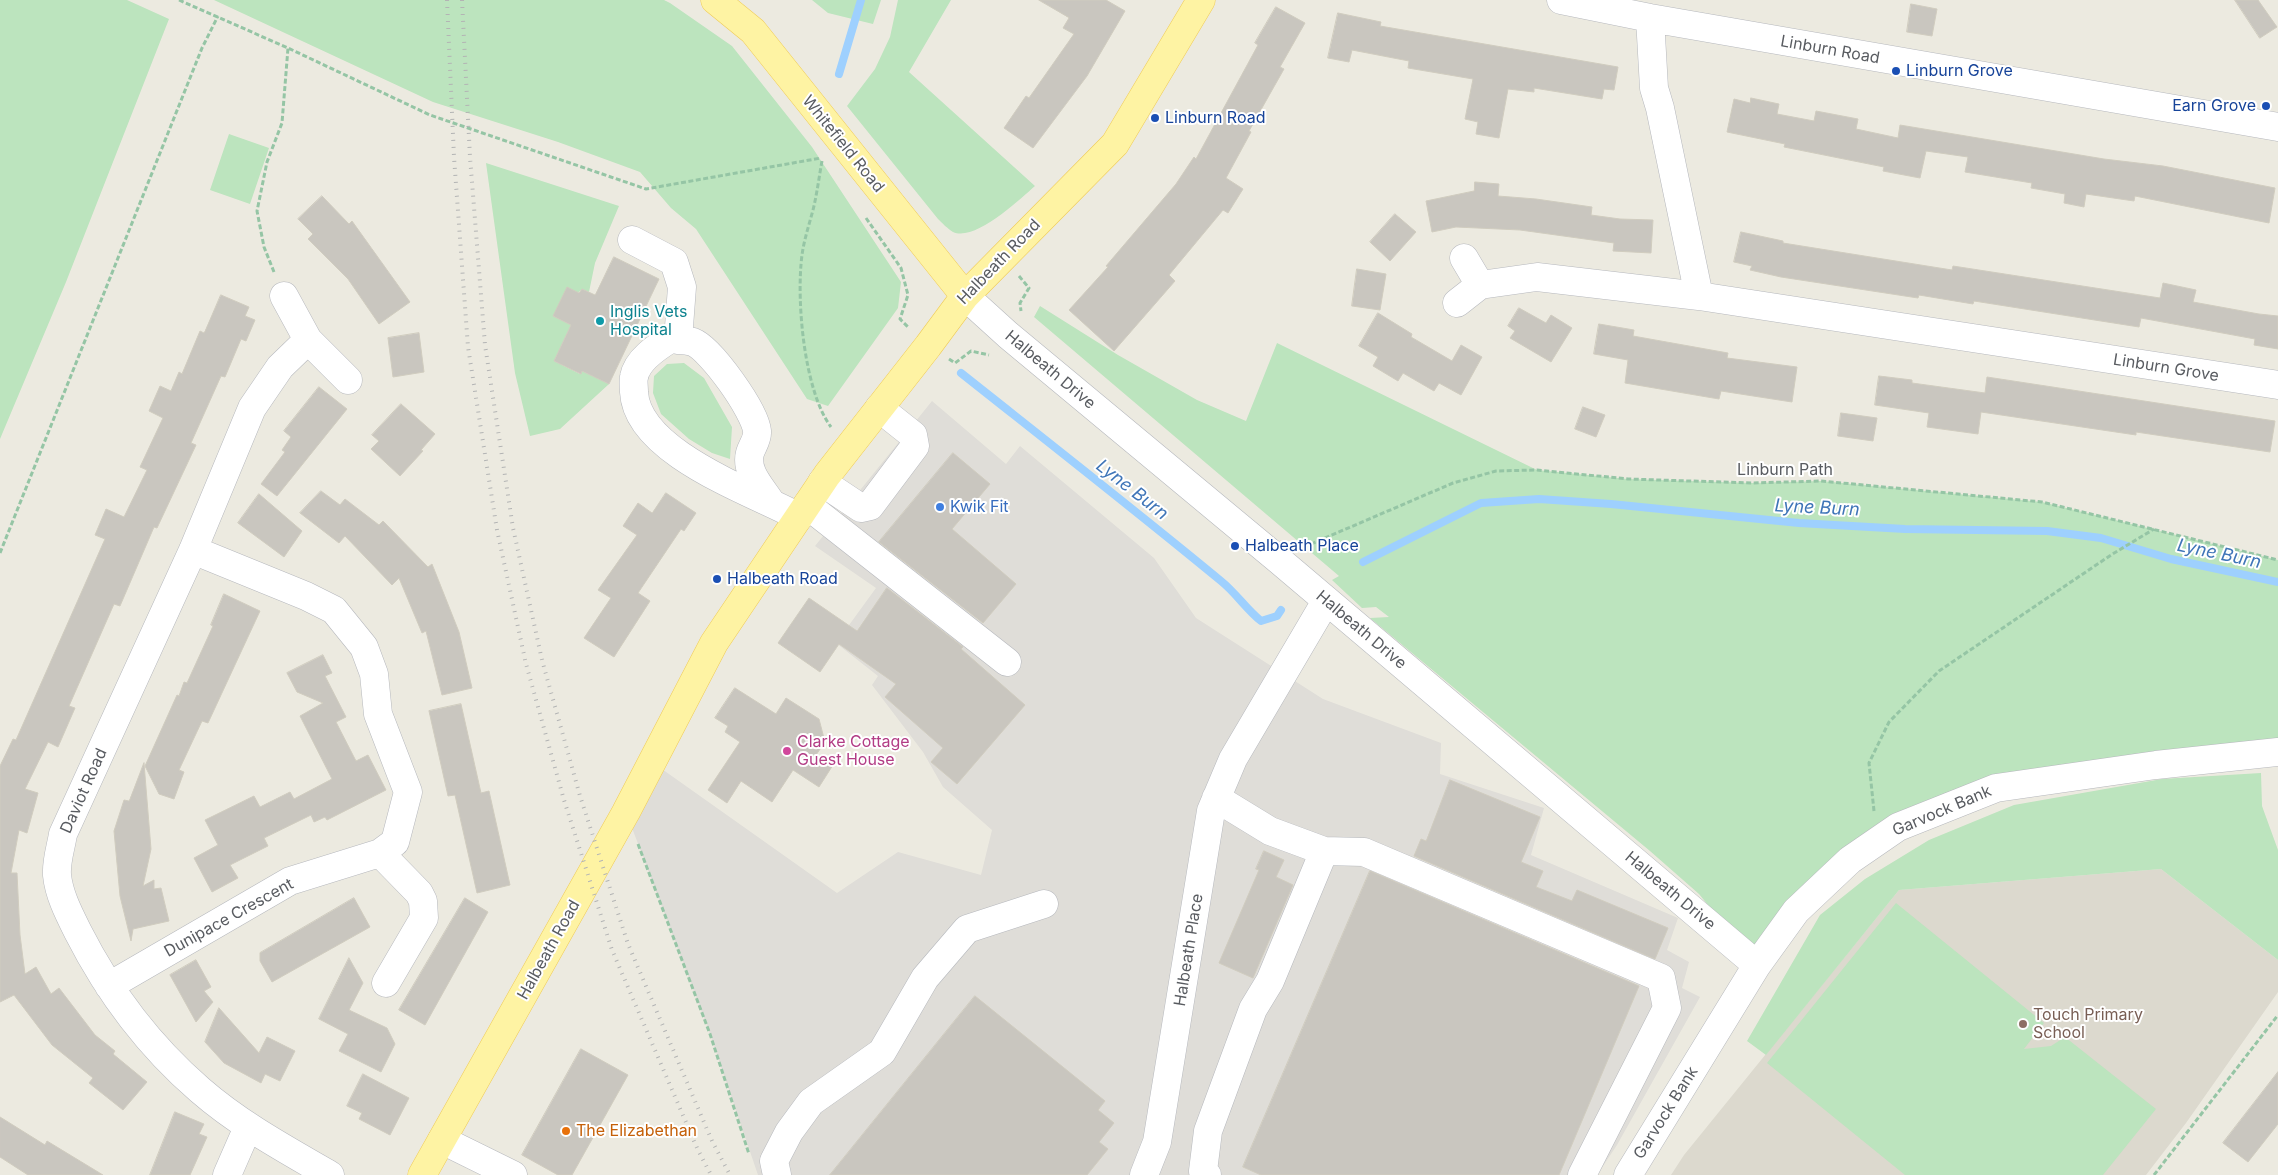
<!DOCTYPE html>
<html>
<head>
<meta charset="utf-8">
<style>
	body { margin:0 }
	canvas { display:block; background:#eceae0 }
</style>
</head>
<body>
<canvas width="2278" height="1175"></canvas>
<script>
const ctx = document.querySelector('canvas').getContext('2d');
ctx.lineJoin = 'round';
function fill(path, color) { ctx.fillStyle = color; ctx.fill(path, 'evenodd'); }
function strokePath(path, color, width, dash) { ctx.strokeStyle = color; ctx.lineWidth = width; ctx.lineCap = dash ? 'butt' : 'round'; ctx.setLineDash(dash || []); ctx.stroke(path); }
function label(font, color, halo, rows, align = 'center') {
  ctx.font = font + ' Inter,sans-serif'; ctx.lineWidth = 4; ctx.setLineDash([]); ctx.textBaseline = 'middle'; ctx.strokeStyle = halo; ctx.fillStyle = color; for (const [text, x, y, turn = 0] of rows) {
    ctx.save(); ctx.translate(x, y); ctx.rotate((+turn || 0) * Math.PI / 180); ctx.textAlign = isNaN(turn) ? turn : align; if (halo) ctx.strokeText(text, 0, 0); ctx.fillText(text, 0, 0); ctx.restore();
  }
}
fill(new Path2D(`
	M 932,401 L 1006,464 L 1020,446 L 1154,558 L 1196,618 L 1323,699 L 1441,743 L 1440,774 L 1544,808 L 1531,855 L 1678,918 L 1667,950 L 1689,962 L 1682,988 L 1700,997 L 1617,1145 L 1597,1175 L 758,1175 L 710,1034 L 626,812 L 652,762 L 837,893 L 898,852 L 981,875 L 992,830 L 943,787 L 923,752 L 872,685 L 878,676 L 836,643 L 876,588 L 815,546 Z`), '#dfddd8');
fill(new Path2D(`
	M 2161,869 L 2278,960 L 2278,992 L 2186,1123 L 2146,1175 L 1671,1175 L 1684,1155 L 1899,890 Z`), '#dcd9ce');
fill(new Path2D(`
	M 0,0 L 127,0 L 169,19 L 66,282 L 0,439 Z
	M 214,0 L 664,0 L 670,3 L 732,46 L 812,147 L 901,282 L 898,308 L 828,406 L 807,399 L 696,229 L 671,208 L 640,172 L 558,142 L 433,102 Z
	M 812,0 L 881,0 L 873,24 L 828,13 Z
	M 898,0 L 951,0 L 909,72 L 1035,186 C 1019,200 975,242 953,232 C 948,229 942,223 938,219 L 847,106 L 875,69 L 890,37 Z
	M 229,134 L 269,148 L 250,204 L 210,190 Z
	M 486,163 L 619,206 L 595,263 L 589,292 L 582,289 L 553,316 L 571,325 L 554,361 L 580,374 L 582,371 L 609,384 L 560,429 L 530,436 L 515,373 Z
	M 1040,306 L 1118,355 L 1197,400 L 1246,421 L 1277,343 L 1537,470 L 1628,479 L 1752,483 L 1821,481 L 2042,502 L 2278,560 L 2278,753 L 1996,788 L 1898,827 L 1757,965 L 1699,894 L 1650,851 L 1370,618 L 1389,617 L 1376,607 L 1362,608 L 1332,580 L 1339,576 L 1034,317 Z
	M 684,363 L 704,378 L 732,427 L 730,459 L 712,453 L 689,439 L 661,414 L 653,393 L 654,376 L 667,364 Z
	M 2261,773 L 2262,806 L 2278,850 L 2278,960 L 2161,869 L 1899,890 L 1766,1055 L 1747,1041 L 1820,915 L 1865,879 L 1929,840 L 2014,805 L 2162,779 Z
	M 1896,903 L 2044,1023 L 2024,1049 L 2051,1046 L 2065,1037 L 2156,1109 L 2103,1175 L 1905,1175 L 1767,1063 Z`), '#bce4be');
strokePath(new Path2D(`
	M 839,74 L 861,0
	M 961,373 C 1048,442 1135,510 1221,581 C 1236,593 1246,609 1261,621 L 1277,616 L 1281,610
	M 1363,562 L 1481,503 L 1539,499 L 1611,504 L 1799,523 L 1905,529 L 2047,531 L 2101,538 L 2171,559 L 2278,582`), '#9ed0fe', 8);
const building = new Path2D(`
	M 1039,0 L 1106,0 L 1125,11 L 1087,76 L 1033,148 L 1004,128 L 1026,96 L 1029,98 L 1074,34 L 1063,28 L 1069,18 Z
	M 2235,0 L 2258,0 L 2277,27 L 2260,38 Z
	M 1911,4 L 1937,9 L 1932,36 L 1907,32 Z
	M 1276,7 L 1305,23 L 1280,67 L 1284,69 L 1249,131 L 1251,132 L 1226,178 L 1243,189 L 1228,213 L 1223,210 L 1169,275 L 1175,281 L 1114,351 L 1069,310 L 1108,267 L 1106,266 L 1176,184 L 1194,157 L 1196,159 L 1258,45 L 1255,43 Z
	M 1338,13 L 1381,22 L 1380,26 L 1618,67 L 1614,90 L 1604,89 L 1602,99 L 1534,88 L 1534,92 L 1508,89 L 1499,138 L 1476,134 L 1478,122 L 1465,119 L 1473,79 L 1408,68 L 1409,61 L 1352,50 L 1349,62 L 1328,58 Z
	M 1751,98 L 1779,104 L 1777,114 L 1814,121 L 1816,111 L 1858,119 L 1856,129 L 1898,138 L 1900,125 L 2104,159 L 2163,166 L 2275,188 L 2269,223 L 2135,196 L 2134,201 L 2086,194 L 2084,207 L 2064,203 L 2065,194 L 2031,188 L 2032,183 L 1965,172 L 1968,157 L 1926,151 L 1920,178 L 1883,171 L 1884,167 L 1784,147 L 1785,144 L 1727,132 L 1734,99 L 1750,103 Z
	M 1475,182 L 1499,184 L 1498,196 L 1536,199 L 1592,207 L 1591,215 L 1620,219 L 1653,220 L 1651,253 L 1613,251 L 1614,243 L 1520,230 L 1456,227 L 1432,232 L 1426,201 L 1474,191 Z
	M 322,196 L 349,224 L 352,221 L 410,302 L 379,324 L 348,279 L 308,239 L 313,234 L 298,219 Z
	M 1395,214 L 1416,232 L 1390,261 L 1370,242 Z
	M 1741,232 L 1783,241 L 1783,243 L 1952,270 L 1953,266 L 2160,298 L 2163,283 L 2196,290 L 2193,302 L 2259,314 L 2278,316 L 2278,349 L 2254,345 L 2255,339 L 2141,318 L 2139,327 L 1974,301 L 1973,304 L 1919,295 L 1918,298 L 1781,277 L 1750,270 L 1752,266 L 1734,262 Z
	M 614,257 L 659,279 L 609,384 L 582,371 L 581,374 L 554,361 L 571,325 L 553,316 L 567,287 L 579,293 L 582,289 L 595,295 Z
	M 1357,269 L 1386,274 L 1380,310 L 1352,306 Z
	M 221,295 L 249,307 L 245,316 L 255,320 L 246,341 L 241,339 L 225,377 L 221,376 L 191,443 L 196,445 L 157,528 L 154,527 L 120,606 L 114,604 L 69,706 L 75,708 L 58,747 L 48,742 L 25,789 L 38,793 L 27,833 L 19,830 L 11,873 L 17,873 L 20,935 L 25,974 L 36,967 L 51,994 L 59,988 L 95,1035 L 115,1051 L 113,1054 L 147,1082 L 123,1110 L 89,1083 L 93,1078 L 52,1045 L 14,995 L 0,1002 L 0,766 L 13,739 L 16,740 L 105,539 L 95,535 L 106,509 L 124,517 L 147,470 L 140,467 L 163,418 L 149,411 L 160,386 L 171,391 L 179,372 L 182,374 L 200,331 L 204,333 Z
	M 1519,308 L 1546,323 L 1551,315 L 1572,328 L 1551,362 L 1510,338 L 1515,331 L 1508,326 Z
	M 1378,313 L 1412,334 L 1411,337 L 1452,361 L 1461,345 L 1482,357 L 1461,395 L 1439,383 L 1434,391 L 1403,373 L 1398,381 L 1373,366 L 1378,357 L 1359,346 Z
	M 1599,324 L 1634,330 L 1633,336 L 1728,353 L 1727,358 L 1797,367 L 1792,402 L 1721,391 L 1719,399 L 1625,383 L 1628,360 L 1594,354 Z
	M 419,333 L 424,372 L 393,377 L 388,338 Z
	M 1879,376 L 1912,380 L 1912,383 L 1985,393 L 1987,377 L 2275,421 L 2270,452 L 2136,432 L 2136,435 L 1981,412 L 1978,434 L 1927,427 L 1929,413 L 1875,405 Z
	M 319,387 L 347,409 L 277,496 L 261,484 L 285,452 L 282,450 L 291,437 L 284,431 Z
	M 401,404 L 435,434 L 421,450 L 423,451 L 400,476 L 371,449 L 379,441 L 372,435 Z
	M 1583,407 L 1605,415 L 1596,437 L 1575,429 Z
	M 1841,413 L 1877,418 L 1873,441 L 1838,436 Z
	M 953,453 L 990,484 L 952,529 L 1016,584 L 983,623 L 879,542 Z
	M 321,491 L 340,505 L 345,499 L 379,525 L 383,521 L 428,567 L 432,564 L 459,632 L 472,688 L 442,695 L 426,631 L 422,633 L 399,578 L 392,585 L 345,536 L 339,543 L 300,513 Z
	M 666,493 L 696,513 L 684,531 L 681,529 L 638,593 L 650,601 L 614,657 L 584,638 L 611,598 L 598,590 L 637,535 L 623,526 L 638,503 L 652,513 Z
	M 259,494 L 302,531 L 284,557 L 238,523 Z
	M 887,588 L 963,647 L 961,649 L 1025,705 L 957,784 L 931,762 L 943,748 L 885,697 L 896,684 L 839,644 L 820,672 L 778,643 L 809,598 L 857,631 Z
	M 224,594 L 260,611 L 208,723 L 202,721 L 179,770 L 184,772 L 174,799 L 159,794 L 145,766 L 177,695 L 179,696 L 184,682 L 187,683 L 213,626 L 211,625 Z
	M 323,655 L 332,673 L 325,676 L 346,717 L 336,722 L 356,761 L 368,755 L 386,790 L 327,820 L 325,817 L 314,822 L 311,815 L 264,838 L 268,846 L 230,865 L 238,878 L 212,892 L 194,858 L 218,845 L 205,820 L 254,796 L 260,807 L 290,792 L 294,799 L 332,779 L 300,716 L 323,703 L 297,692 L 287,673 Z
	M 735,688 L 776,714 L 786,698 L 819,719 L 825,742 L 816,755 L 833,765 L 819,787 L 793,770 L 772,802 L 741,781 L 727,803 L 708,790 L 740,742 L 725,732 L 728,726 L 715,718 Z
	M 461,704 L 481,793 L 489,791 L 510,885 L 477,893 L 455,795 L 448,796 L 429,711 Z
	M 144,763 L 151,849 L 143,886 L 154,880 L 154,889 L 161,888 L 169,921 L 133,929 L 131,941 L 120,896 L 114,831 L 124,800 L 129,801 Z
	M 1450,780 L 1540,817 L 1521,862 L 1543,871 L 1536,887 L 1572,901 L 1577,890 L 1668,928 L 1655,959 L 1414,856 L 1421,839 L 1426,841 Z
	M 1264,851 L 1284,860 L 1276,877 L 1293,885 L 1253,978 L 1219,963 L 1259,870 L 1256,869 Z
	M 1370,871 L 1639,986 L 1559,1175 L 1261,1175 L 1243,1167 Z
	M 354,898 L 370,927 L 272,982 L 260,961 L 260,953 Z
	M 465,898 L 488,912 L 425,1025 L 399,1010 Z
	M 349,958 L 363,983 L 349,1010 L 387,1028 L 395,1044 L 381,1072 L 339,1051 L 348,1034 L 319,1019 Z
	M 196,960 L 211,987 L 204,991 L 213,1002 L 196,1022 L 170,975 Z
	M 975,996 L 1105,1101 L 1098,1110 L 1114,1123 L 1099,1142 L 1108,1149 L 1087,1175 L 830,1175 Z
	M 219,1008 L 259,1053 L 267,1037 L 295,1051 L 280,1081 L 265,1074 L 261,1083 L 224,1063 L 205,1042 Z
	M 581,1049 L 628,1075 L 572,1175 L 558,1175 L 522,1155 Z
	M 2278,1072 L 2278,1124 L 2248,1162 L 2223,1143 Z
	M 363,1074 L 409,1098 L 390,1135 L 359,1119 L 362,1113 L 347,1106 Z
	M 175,1112 L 204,1124 L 199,1134 L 207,1137 L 190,1175 L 150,1175 Z
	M 0,1117 L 45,1145 L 47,1141 L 103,1175 L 28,1175 L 0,1157 Z`);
fill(building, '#c9c6bf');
strokePath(building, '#d0ccbf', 1);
const minor = new Path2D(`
	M 1561,0 L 1650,18 L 2278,127
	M 1650,18 L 1654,88 L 1660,108 L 1699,296
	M 632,240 L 674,262 L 682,287 L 678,340
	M 1480,285 L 1537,277 L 1699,296 L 2278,385
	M 284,296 L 308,340 L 348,380
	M 965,296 L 1008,335 L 1280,561 L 1757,965
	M 1457,303 L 1480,285 L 1464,258
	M 308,340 L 280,367 L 252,408 L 193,550 L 63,834 C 61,847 56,861 57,875 C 59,895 69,914 78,932 C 108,991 149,1046 200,1090 C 239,1124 285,1149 330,1175
	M 822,482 L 861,508 L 870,506 L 915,446 L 913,435 L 879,408
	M 770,501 C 761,487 745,471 750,453 C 752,446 758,439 757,431 C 755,411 711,349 693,342 C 686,340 677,340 670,339 C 657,347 637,360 634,377 C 633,381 634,388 634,392 C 637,453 753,492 799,517
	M 807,505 L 1007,662
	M 1216,798 L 1270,831 L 1324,851 L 1364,852 L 1661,978 L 1667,1008 L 1582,1175
	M 380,853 L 419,893 L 423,901 L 424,918 L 386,983
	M 109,986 L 290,881 L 380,853 L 395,842 L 408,792 L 378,714 L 374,674 L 364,647 L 334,610 L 306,596 L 193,550
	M 442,1140 L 513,1175
	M 227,1175 L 248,1127
	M 777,1175 L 774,1161 L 789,1132 L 811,1102 L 882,1052 L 925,978 L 967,929 L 1044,904
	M 1144,1175 L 1157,1142 L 1211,811 L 1233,759 L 1326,601
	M 1207,1175 L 1203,1171 L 1208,1131 L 1253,1009 L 1270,981 L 1324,851
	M 1628,1175 L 1757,965 L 1796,911 L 1850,860 L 1898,827 L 1996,788 L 2156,765 L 2278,752`);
const major = new Path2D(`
	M 715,0 L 753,31 L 965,296
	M 422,1175 L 626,812 L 714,643 L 827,475 L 928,346 L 965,296 L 1115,144 L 1201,0`);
strokePath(minor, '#b6b8bd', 29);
strokePath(major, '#f0cb55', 29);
strokePath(new Path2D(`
	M 179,0 L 288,48 L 430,115 L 646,189 L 821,158
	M 822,161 C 819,177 817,194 813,210 C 809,225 804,240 802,255 C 796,300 804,391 831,427
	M 866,218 L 901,268 L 908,295 L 900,319 L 909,328
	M 274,272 L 264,247 L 257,211 L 267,162 L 282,123 L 288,48
	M 1019,276 L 1029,288 L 1020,303 L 1021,311
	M 949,359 L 955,363 L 971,351 L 989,355
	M 1304,547 L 1453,483 L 1496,471 L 1537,470 L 1628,479 L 1752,483 L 1821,481 L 2042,502 L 2278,560
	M 0,553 L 202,48 L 218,16
	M 1874,811 L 1869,763 L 1889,722 L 1939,671 L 2111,555 L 2154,529
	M 638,844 L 710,1034 L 749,1154
	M 2154,1175 L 2278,1015`), '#95c5a5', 3, [5, 2.5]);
strokePath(minor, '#fff', 28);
strokePath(major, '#fef3a3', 28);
strokePath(new Path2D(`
	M 447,0 L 454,157 L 468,347 L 497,530 L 526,664 L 564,800 L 612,950 L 697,1148 L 711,1175
	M 462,0 L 470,157 L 485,345 L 513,528 L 542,660 L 580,796 L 628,944 L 712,1141 L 730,1175`), '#b3b4b4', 4, [1, 6]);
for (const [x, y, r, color] of [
	[1896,71,5,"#1a4fb4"],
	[2266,106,5,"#1a4fb4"],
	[1155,118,5,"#1a4fb4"],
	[600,321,5,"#0f9aa8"],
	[940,507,5,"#3f7fe0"],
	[1235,546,5,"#1a4fb4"],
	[717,579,5,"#1a4fb4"],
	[787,751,5,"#d1479c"],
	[2023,1024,5,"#8d6e63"],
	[566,1131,5,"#e8710a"]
]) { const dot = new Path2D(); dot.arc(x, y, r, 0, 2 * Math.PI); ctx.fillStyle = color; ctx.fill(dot); strokePath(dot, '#fff', 2); }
label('16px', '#595c61', '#fff', [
	["Linburn Road",1830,50,10],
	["Whitefield Road",843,144,51],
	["Halbeath Road",999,262,-46],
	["Linburn Grove",2166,368,9],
	["Halbeath Drive",1050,370,40],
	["Linburn Path",1785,470],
	["Halbeath Drive",1361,630,40],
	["Daviot Road",84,791,-66],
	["Garvock Bank",1942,811,-23],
	["Halbeath Drive",1670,891,40],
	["Dunipace Crescent",229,918,-29],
	["Halbeath Road",549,950,-61],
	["Halbeath Place",1189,950,-81],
	["Garvock Bank",1666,1113,-58]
]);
label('16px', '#164399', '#fff', [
	["Linburn Grove",1906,71],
	["Earn Grove",2256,106,"right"],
	["Linburn Road",1165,118],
	["Halbeath Place",1245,546],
	["Halbeath Road",727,579]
], 'left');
label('16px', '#0d838f', '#fff', [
	["Inglis Vets",610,312],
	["Hospital",610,330]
], 'left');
label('16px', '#366cbe', '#fff', [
	["Kwik Fit",950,507]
], 'left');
label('16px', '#b23c85', '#fff', [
	["Clarke Cottage",797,742],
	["Guest House",797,760]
], 'left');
label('16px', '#785e54', '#fff', [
	["Touch Primary",2033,1015],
	["School",2033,1033]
], 'left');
label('16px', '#c56008', '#fff', [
	["The Elizabethan",576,1131]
], 'left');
label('italic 18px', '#3f75b8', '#fff', [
	["Lyne Burn",1132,490,38],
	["Lyne Burn",1817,508,3],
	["Lyne Burn",2219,554,12]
]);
</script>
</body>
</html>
